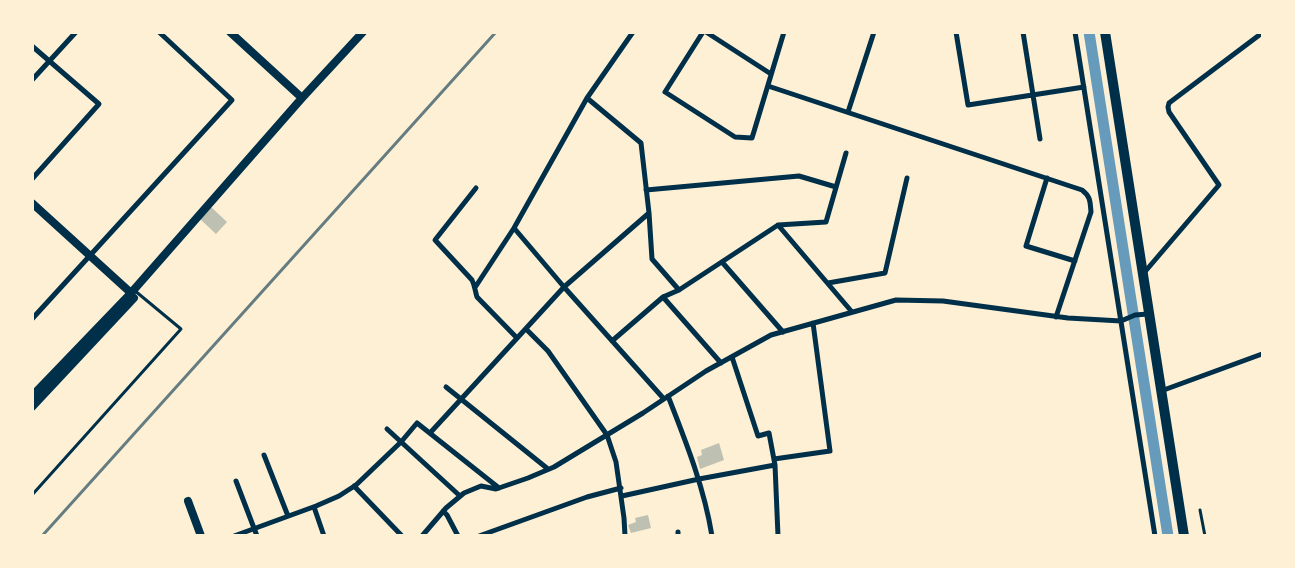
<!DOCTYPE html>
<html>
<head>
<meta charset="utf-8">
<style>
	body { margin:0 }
	#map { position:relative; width:1295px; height:568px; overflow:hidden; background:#fdf0d5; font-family:Figtree,sans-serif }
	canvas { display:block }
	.frame { position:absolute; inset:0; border:34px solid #fdf0d5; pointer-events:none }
</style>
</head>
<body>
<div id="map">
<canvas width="1295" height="568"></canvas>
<div class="frame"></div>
</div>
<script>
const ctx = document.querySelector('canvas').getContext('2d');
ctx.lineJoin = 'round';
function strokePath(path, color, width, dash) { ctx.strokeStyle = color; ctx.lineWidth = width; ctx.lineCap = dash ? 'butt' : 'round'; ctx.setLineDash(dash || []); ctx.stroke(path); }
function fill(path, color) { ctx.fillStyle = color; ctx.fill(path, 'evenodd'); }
strokePath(new Path2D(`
	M 1089,32 L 1168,536`), '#669bbc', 11);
fill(new Path2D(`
	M 211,207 L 227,222 L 216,234 L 200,219 Z
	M 719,443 L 724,460 L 700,469 L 697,457 L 702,455 L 701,450 Z
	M 648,515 L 651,528 L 631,533 L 628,525 L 636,522 L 635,518 Z`), '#bec0b2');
strokePath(new Path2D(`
	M 32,495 L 181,329 L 134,290
	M 1200,510 L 1205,536`), '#003049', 3);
strokePath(new Path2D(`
	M 703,32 L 665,92 L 735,137 L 752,138 L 784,32
	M 706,32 L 771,74
	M 956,32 L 968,105 L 1084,87
	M 1023,32 L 1040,139
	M 1075,32 L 1155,536
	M 32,46 L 99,104 L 32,179
	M 32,80 L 76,32
	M 768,86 L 1082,190 C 1091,197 1090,202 1091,212 L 1056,317
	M 587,98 L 641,143 L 649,213
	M 848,112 L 874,32
	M 1047,178 L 1026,246 L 1075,261
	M 476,188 L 435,240 L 472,280 C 475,286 475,291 477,297 L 517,338
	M 646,190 L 799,176 L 836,187
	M 778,225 L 826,222 L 846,153
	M 514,228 L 564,287 L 664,399
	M 722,262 L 783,332
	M 1143,274 L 1219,185 L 1169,112 L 1168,107 L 1169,103 L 1262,33
	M 828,283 L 885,273 L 907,178
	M 476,286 L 514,228 L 587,98 L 633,32
	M 663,297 L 721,363
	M 32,319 L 232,100 L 159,32
	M 526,329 L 548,351 L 607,435 L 616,462 L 624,518 L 625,536
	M 612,341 L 663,297 L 679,290 L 778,225 L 852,312
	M 732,357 L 758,436 L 769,433 L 775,465 L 778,536
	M 446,387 L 548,469
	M 1161,391 L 1262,354
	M 668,396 C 686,442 704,487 712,536
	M 387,429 L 460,496
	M 430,433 L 564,287 L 649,213 L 652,259 L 679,290
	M 264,455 L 288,516
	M 774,459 L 830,451 L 813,323
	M 236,481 L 257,536
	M 354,486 L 402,536
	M 622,496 L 699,479 L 775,465
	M 314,507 L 324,536
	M 443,511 L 447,515 L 458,536
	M 678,532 L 678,536
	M 234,536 L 316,506 L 339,496 L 356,485 L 401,442 L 417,423 L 499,488
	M 422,536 L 446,508 L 464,493 L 481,486 L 496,489 L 528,478 L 554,467 L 643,413 L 706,371 L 771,335 L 896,300 L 943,301 L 1068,318 L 1121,321 L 1135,315 L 1148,314
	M 479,536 L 587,497 L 621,488`), '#003049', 5);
strokePath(new Path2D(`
	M 230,32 L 302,98
	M 32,203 L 131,293
	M 32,396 L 131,293 L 302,98 L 363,32
	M 32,407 L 134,298
	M 188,501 L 201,536`), '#003049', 8);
strokePath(new Path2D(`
	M 1105,32 L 1184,536`), '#003049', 10);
strokePath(new Path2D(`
	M 42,536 L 496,32`), '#657d81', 3);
</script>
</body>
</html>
